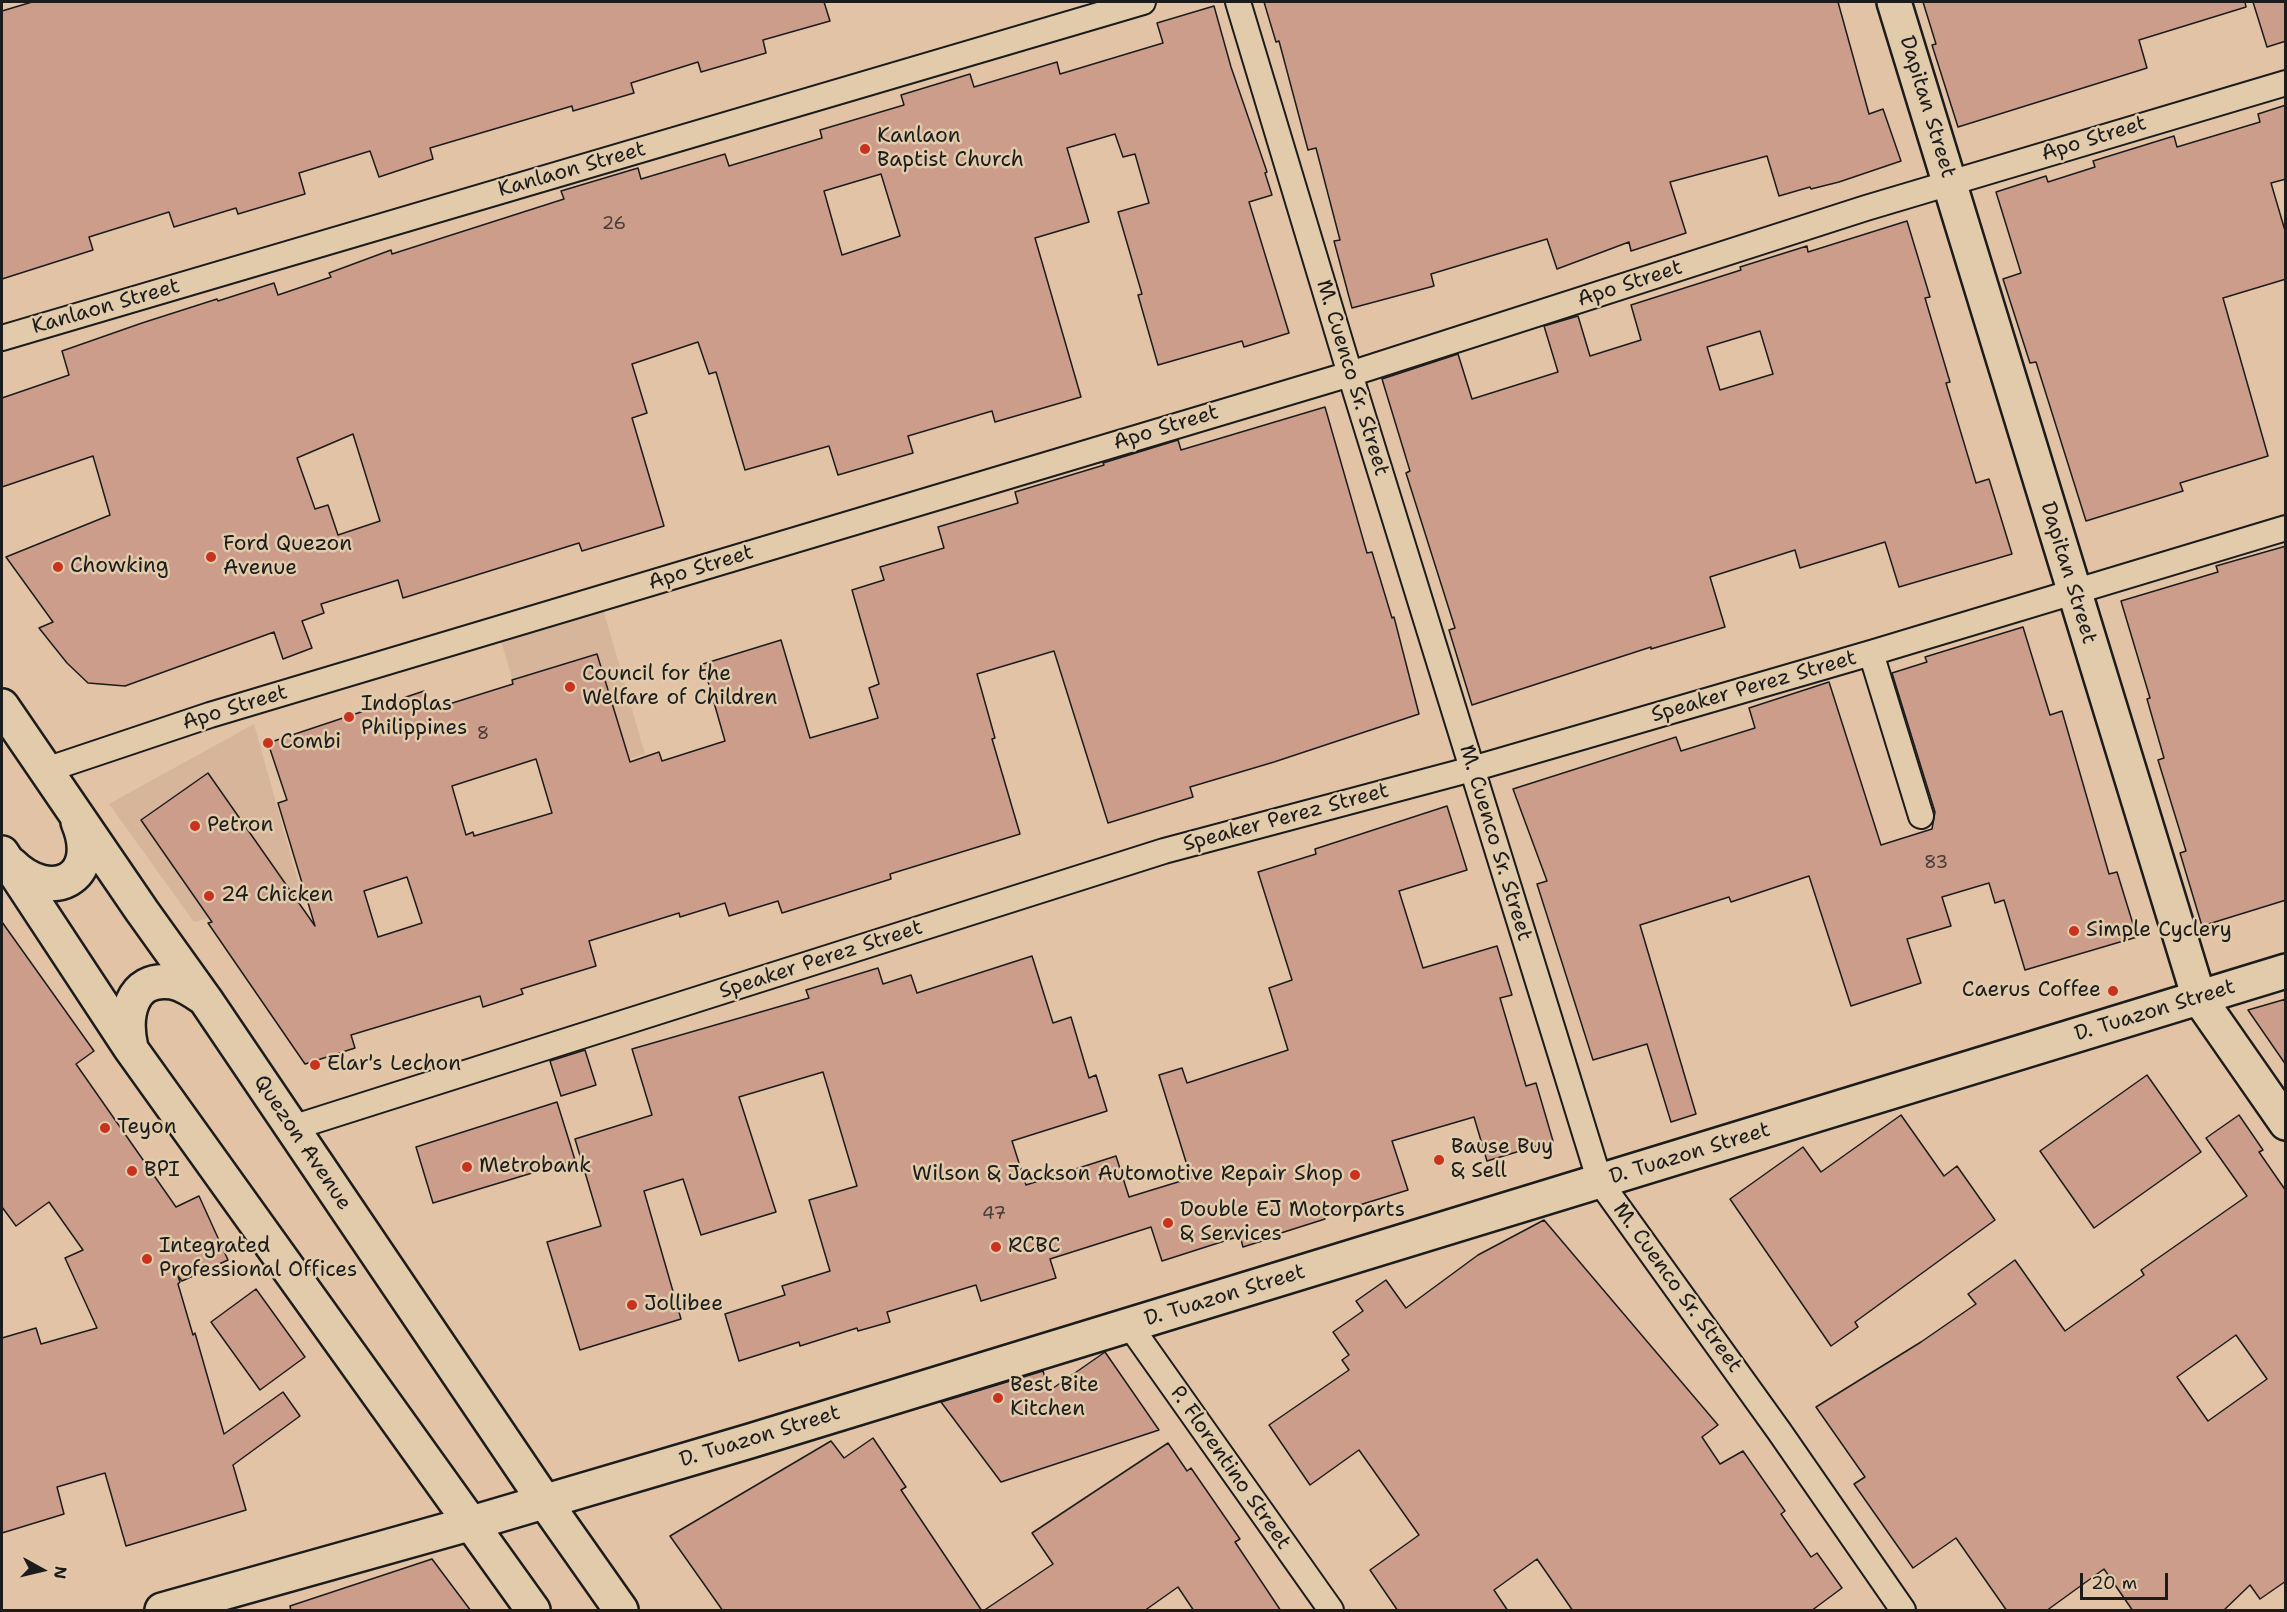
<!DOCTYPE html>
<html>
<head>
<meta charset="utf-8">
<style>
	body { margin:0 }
	#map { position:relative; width:2287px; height:1612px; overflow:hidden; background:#e2c3a6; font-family:"Shantell Sans",sans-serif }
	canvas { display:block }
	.frame { position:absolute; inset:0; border:3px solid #1c1c1c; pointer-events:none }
	.north { position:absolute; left:12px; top:1540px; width:60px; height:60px; -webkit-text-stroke:4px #e1cbab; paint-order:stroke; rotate:98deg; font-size:16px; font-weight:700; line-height:24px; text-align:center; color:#1c1c1c }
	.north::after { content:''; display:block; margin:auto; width:21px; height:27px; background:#1c1c1c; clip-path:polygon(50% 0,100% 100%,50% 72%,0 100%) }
	.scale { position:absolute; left:2080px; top:1573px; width:88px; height:27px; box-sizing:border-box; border:3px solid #1c1c1c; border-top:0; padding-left:8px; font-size:18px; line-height:21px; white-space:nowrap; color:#1c1c1c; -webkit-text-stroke:4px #e1cbab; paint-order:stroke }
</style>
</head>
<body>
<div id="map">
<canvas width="2287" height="1612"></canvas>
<div class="frame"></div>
<div class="north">N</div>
<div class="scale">20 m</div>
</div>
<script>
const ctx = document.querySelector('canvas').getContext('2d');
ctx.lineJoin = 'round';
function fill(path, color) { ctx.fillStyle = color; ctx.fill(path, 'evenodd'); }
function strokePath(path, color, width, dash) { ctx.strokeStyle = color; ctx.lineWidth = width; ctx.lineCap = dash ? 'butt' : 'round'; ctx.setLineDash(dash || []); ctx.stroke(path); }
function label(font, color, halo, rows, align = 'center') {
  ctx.font = font + ' "Shantell Sans",sans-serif'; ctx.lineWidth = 5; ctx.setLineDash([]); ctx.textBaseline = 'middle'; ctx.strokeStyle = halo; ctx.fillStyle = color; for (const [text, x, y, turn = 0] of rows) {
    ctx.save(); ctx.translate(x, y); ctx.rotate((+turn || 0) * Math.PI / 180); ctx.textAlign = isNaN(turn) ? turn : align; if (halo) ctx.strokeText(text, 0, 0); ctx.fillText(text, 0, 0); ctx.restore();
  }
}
fill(new Path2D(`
	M 597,588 L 645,754 L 543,785 L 495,620 Z
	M 254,724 L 301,892 L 194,922 L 109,804 Z`), '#d7b59b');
const building = new Path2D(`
	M 32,2 L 824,2 L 830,21 L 763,40 L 766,53 L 701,72 L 698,62 L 631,83 L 634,93 L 573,111 L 572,106 L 430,148 L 433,159 L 379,177 L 370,151 L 299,173 L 305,194 L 238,214 L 236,208 L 174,227 L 169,212 L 89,237 L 93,250 L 2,279 L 2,11 Z
	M 1264,2 L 1838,2 L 1869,114 L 1883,109 L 1901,161 L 1839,182 L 1811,189 L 1810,187 L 1779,196 L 1767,156 L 1670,182 L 1686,233 L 1631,251 L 1629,242 L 1557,269 L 1547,239 L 1431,274 L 1434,286 L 1352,308 L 1334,241 L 1340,240 L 1316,148 L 1308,150 L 1279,41 L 1276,42 Z
	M 1923,2 L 2245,2 L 2246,7 L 2139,40 L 2147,68 L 1958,127 L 1932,45 L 1936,44 Z
	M 2253,2 L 2286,2 L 2286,41 L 2267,47 Z
	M 1214,6 L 1231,67 L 1267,172 L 1265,173 L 1272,195 L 1249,202 L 1289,333 L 1244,347 L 1242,341 L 1158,365 L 1138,295 L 1142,294 L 1118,212 L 1149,203 L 1135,154 L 1123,157 L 1115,134 L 1067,148 L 1089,222 L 1035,238 L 1081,397 L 995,422 L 992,411 L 908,436 L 913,453 L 838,475 L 829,446 L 745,470 L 716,372 L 709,374 L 698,342 L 632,364 L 647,413 L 632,418 L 664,526 L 582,551 L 579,543 L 403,598 L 398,580 L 321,604 L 324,613 L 302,621 L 312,648 L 283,659 L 274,632 L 125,686 L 88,683 L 67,663 L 39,628 L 53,622 L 6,557 L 110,515 L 93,456 L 2,487 L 2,398 L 69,375 L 62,351 L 142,323 L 217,299 L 218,301 L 274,283 L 278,295 L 331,277 L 329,273 L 391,250 L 392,254 L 564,199 L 561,191 L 638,168 L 641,179 L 725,154 L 729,166 L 822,138 L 820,130 L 904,105 L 901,95 L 970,74 L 974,87 L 1057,62 L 1060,74 L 1163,43 L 1157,23 ZM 881,174 L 900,236 L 842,255 L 824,191 ZM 353,434 L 380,521 L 338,535 L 328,505 L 315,509 L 297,458 Z
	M 2286,105 L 2286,179 L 2271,183 L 2286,234 L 2286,279 L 2223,298 L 2268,456 L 2180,483 L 2183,491 L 2086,521 L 2036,362 L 2030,363 L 2003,279 L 2021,273 L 1996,192 L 2046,176 L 2048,182 L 2095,167 L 2093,161 L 2174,136 L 2177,147 L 2260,122 L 2258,114 Z
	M 1907,221 L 1930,297 L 1925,298 L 1950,382 L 1946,383 L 1976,483 L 1989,479 L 2012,554 L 1899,587 L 1885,542 L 1800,568 L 1795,550 L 1710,577 L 1725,627 L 1651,649 L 1651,647 L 1472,705 L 1449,630 L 1455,628 L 1406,473 L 1410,471 L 1382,379 L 1458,354 L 1472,399 L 1558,372 L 1544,326 L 1578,316 L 1590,356 L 1641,340 L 1631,305 L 1741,270 L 1740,267 L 1807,246 L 1808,252 ZM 1760,331 L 1773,374 L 1720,390 L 1707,347 Z
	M 1325,407 L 1367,553 L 1372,552 L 1392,618 L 1394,617 L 1419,714 L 1274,762 L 1190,787 L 1193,797 L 1108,823 L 1054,651 L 977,674 L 995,738 L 992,739 L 1020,834 L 890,874 L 891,879 L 782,913 L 778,901 L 729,916 L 725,903 L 680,917 L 679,913 L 589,941 L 596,966 L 521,989 L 523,994 L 483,1007 L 480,996 L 351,1035 L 355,1048 L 305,1064 L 208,923 L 212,922 L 141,820 L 208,773 L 315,926 L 278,803 L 287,800 L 268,743 L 424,691 L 430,710 L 513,684 L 512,680 L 597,654 L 630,762 L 659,752 L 662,761 L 725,741 L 703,664 L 781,640 L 810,738 L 878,718 L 869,688 L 879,684 L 852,590 L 884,580 L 880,567 L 944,548 L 938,527 L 1018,503 L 1015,492 L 1104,465 L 1103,463 L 1178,440 L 1181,450 ZM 536,759 L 552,813 L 474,836 L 473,832 L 466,835 L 452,786 ZM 407,877 L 422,923 L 378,937 L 364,891 Z
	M 2286,546 L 2286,900 L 2202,926 L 2180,853 L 2186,851 L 2158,760 L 2164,758 L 2147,699 L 2150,698 L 2121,601 L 2218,572 L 2216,566 Z
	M 2023,627 L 2050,715 L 2062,711 L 2109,874 L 2117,872 L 2137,937 L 2025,970 L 2004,900 L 1995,903 L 1989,883 L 1942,897 L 1951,926 L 1907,939 L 1921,983 L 1851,1006 L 1809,876 L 1731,902 L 1729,897 L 1640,925 L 1696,1114 L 1671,1122 L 1647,1044 L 1593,1060 L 1537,884 L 1547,881 L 1513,789 L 1676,737 L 1681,751 L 1755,728 L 1749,708 L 1829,682 L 1881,845 L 1932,829 L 1935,812 L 1892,673 L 1927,662 L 1925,657 Z
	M 1447,806 L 1467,870 L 1399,891 L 1423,968 L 1497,946 L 1512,995 L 1500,998 L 1526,1086 L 1536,1083 L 1553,1141 L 1487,1161 L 1474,1117 L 1392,1141 L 1408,1190 L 1324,1216 L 1325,1219 L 1281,1233 L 1281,1235 L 1243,1247 L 1240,1236 L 1162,1261 L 1151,1227 L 1050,1259 L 1056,1278 L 981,1301 L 976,1285 L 887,1312 L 890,1322 L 858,1331 L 857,1328 L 800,1346 L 799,1342 L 739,1361 L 725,1314 L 785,1295 L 782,1286 L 830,1271 L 809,1200 L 857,1186 L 823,1072 L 739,1097 L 776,1212 L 701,1235 L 683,1179 L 644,1191 L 681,1319 L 580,1350 L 547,1242 L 601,1226 L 575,1139 L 652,1115 L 632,1049 L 809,998 L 806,990 L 878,968 L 883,984 L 911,975 L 917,993 L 1032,956 L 1053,1023 L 1071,1017 L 1089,1078 L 1096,1075 L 1107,1111 L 1012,1141 L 1026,1185 L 1116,1156 L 1129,1197 L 1191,1178 L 1159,1075 L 1182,1068 L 1187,1083 L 1288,1050 L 1269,988 L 1292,980 L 1258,872 L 1316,854 L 1315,849 Z
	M 2,922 L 94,1051 L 76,1064 L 176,1207 L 199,1196 L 228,1260 L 182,1281 L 178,1276 L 180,1282 L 178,1284 L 193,1335 L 195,1333 L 224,1434 L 283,1392 L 300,1416 L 233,1465 L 246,1510 L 126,1546 L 105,1473 L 57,1487 L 64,1514 L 2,1533 L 2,1338 L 36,1328 L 41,1344 L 97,1328 L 65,1258 L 83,1250 L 49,1202 L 16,1226 L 2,1207 Z
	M 2286,999 L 2286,1065 L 2248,1010 Z
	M 585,1050 L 596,1085 L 561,1096 L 550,1061 Z
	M 2147,1075 L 2201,1152 L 2094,1228 L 2040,1151 Z
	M 557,1102 L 575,1160 L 433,1203 L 416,1147 Z
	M 1901,1115 L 1944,1176 L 1957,1166 L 1995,1220 L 1855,1322 L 1858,1327 L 1831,1346 L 1730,1199 L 1803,1147 L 1821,1172 Z
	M 2239,1115 L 2263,1150 L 2259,1152 L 2286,1191 L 2286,1581 L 2260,1599 L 2250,1585 L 2223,1611 L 2133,1611 L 2104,1569 L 2046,1611 L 2007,1611 L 1956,1538 L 1913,1568 L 1854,1484 L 1865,1477 L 1816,1407 L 1921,1342 L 1976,1304 L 1968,1294 L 2015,1260 L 2065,1331 L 2144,1275 L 2141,1270 L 2247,1196 L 2206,1138 ZM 2236,1335 L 2267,1379 L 2208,1421 L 2177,1377 Z
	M 1544,1220 L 1718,1425 L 1702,1437 L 1720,1464 L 1743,1451 L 1785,1511 L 1781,1514 L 1811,1557 L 1817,1553 L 1842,1588 L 1811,1611 L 1573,1611 L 1537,1559 L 1494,1590 L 1508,1611 L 1398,1611 L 1370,1570 L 1419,1535 L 1359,1450 L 1310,1485 L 1269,1425 L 1349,1370 L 1342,1360 L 1349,1355 L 1333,1332 L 1363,1311 L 1356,1301 L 1386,1280 L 1406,1308 L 1478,1255 Z
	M 256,1289 L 305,1357 L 260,1390 L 211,1322 Z
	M 1105,1352 L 1159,1430 L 1001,1482 L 941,1402 L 1043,1371 L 1049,1391 Z
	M 873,1438 L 906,1487 L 901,1490 L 982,1611 L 723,1611 L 670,1536 L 831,1441 L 844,1458 Z
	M 1168,1443 L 1187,1471 L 1191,1468 L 1240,1539 L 1235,1542 L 1281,1611 L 1194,1611 L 1178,1587 L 1144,1611 L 983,1611 L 1053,1564 L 1032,1533 Z
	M 432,1559 L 471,1611 L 291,1611 L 290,1606 Z`);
fill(building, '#cc9d8a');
strokePath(building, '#1c1c1c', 1.5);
const street = new Path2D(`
	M 1238,2 L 1350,374 L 1600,1182 L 1779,1431 L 1903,1610
	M 2,338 L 1143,2
	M 1871,653 L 1921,816
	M 46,770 L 210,715 L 1350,374 L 1866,208 L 2286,83
	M 292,1128 L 1164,851 L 1472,769 L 1871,653 L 2286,528
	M 1130,1326 L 1331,1610`);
const secondary = new Path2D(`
	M 1894,2 L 2199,998 L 2286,1123
	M 162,1610 L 472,1523 L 750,1441 L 2286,971`);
const primary = new Path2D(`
	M 2,706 L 142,911 L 205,999 L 545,1502 L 621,1610
	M 2,853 L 131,1049 L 533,1610
	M 11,864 C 51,904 102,879 78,822
	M 131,1048 C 124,1018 129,976 172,982 C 184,984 195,992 205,999`);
strokePath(street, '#1c1c1c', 28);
strokePath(secondary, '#1c1c1c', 38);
strokePath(primary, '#1c1c1c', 38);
strokePath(street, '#e1cbab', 24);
strokePath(secondary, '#e1cbab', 33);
strokePath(primary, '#e1cbab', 33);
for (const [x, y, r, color] of [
	[865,149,6,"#c8321e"],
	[211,557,6,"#c8321e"],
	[58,567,6,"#c8321e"],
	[570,687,6,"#c8321e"],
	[349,717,6,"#c8321e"],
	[268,743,6,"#c8321e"],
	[195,826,6,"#c8321e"],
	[209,896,6,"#c8321e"],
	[2074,931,6,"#c8321e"],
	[2113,991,6,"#c8321e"],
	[315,1065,6,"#c8321e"],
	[105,1128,6,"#c8321e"],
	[1439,1160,6,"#c8321e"],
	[467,1167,6,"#c8321e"],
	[132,1171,6,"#c8321e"],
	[1355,1175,6,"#c8321e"],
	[1168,1223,6,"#c8321e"],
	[996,1247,6,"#c8321e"],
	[147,1259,6,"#c8321e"],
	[632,1305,6,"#c8321e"],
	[998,1398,6,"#c8321e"]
]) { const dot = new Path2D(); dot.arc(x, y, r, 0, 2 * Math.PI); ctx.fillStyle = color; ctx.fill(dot); strokePath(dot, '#e1cbab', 2); }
label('18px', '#483c38', null, [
	["26",614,224],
	["8",483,734],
	["83",1936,863],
	["47",994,1214]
]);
label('21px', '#1c1c1c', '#e1cbab', [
	["Dapitan Street",1927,107,73],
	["Apo Street",2094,139,-17],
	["Kanlaon Street",572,170,-16],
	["Apo Street",1630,284,-18],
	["Kanlaon Street",106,307,-16],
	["M. Cuenco Sr. Street",1352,378,73],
	["Apo Street",1166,428,-17],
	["Apo Street",701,568,-17],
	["Dapitan Street",2068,573,73],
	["Speaker Perez Street",1754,687,-16],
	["Apo Street",235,708,-17],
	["Speaker Perez Street",1286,818,-15],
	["M. Cuenco Sr. Street",1495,843,73],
	["Speaker Perez Street",821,960,-18],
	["D. Tuazon Street",2155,1011,-17],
	["Quezon Avenue",302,1143,56],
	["D. Tuazon Street",1690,1154,-17],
	["M. Cuenco Sr. Street",1677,1288,54],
	["D. Tuazon Street",1225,1296,-17],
	["D. Tuazon Street",760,1437,-17],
	["P. Florentino Street",1230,1468,55]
]);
label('21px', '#1c1c1c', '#e1cbab', [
	["Kanlaon",877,137],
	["Baptist Church",877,161],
	["Ford Quezon",223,545],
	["Avenue",223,569],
	["Chowking",70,567],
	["Council for the",582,675],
	["Welfare of Children",582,699],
	["Indoplas",361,705],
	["Philippines",361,729],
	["Combi",280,743],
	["Petron",207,826],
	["24 Chicken",221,896],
	["Simple Cyclery",2086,931],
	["Caerus Coffee",2101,991,"right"],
	["Elar's Lechon",327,1065],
	["Teyon",117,1128],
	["Bause Buy",1451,1148],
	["& Sell",1451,1172],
	["Metrobank",479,1167],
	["BPI",144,1171],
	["Wilson & Jackson Automotive Repair Shop",1343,1175,"right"],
	["Double EJ Motorparts",1180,1211],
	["& Services",1180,1235],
	["Integrated",159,1247],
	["Professional Offices",159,1271],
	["RCBC",1008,1247],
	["Jollibee",644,1305],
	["Best Bite",1010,1386],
	["Kitchen",1010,1410]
], 'left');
</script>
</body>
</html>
